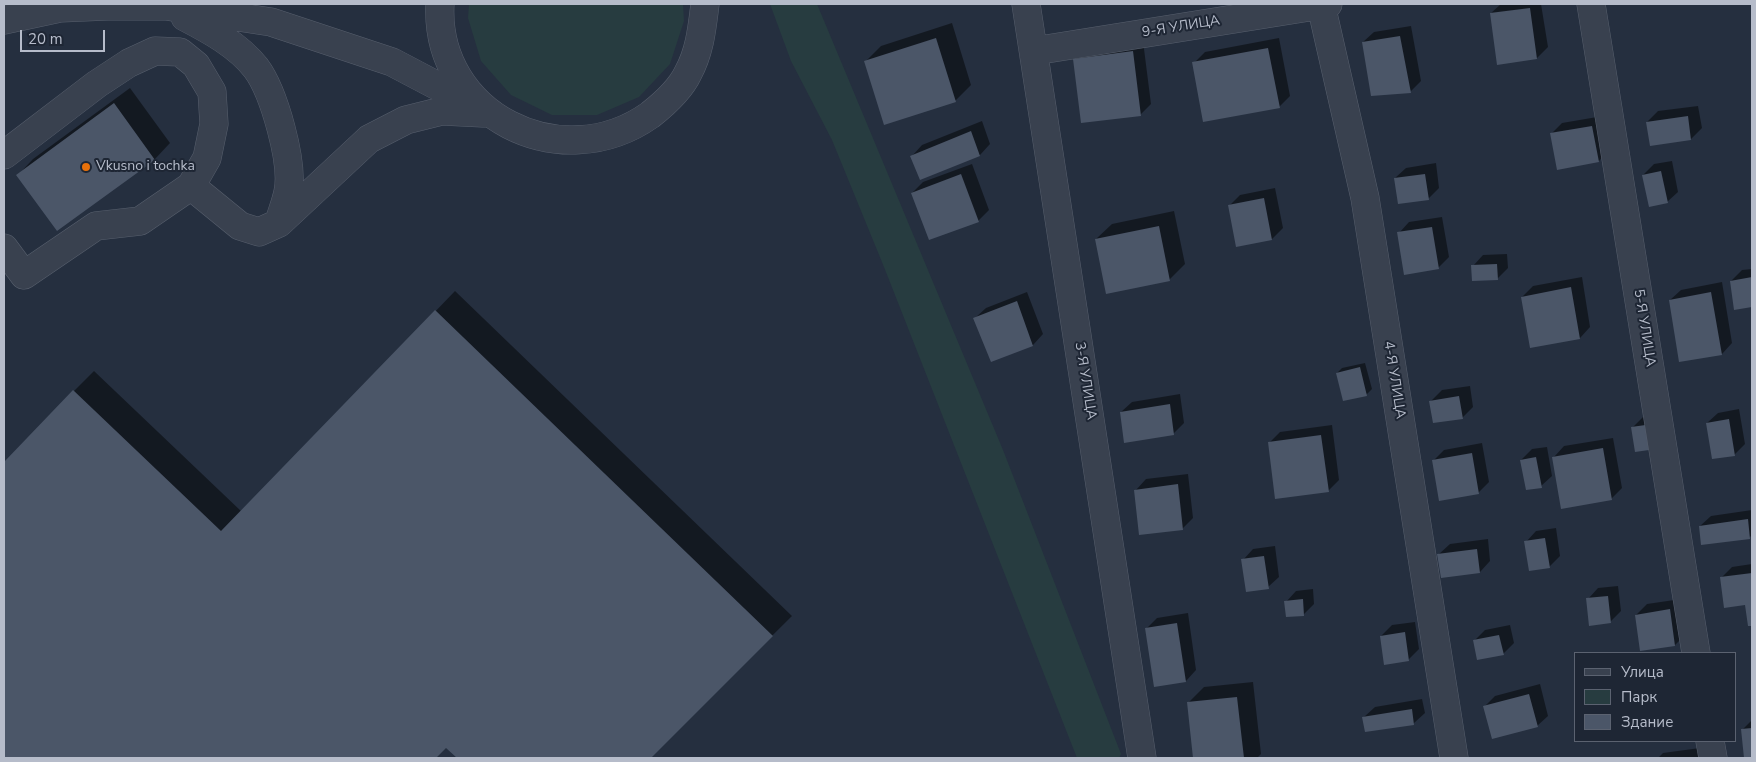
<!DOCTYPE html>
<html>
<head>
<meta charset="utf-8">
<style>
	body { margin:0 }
	#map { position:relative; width:1756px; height:762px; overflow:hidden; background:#252f3f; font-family:"Nunito Sans",sans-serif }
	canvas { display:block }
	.frame { position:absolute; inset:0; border:5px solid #b6bcca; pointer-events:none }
	.legend { position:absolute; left:1574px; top:652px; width:162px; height:90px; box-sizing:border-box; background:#1e2634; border:1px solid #5b6270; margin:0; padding:6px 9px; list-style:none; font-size:15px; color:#b6bcca }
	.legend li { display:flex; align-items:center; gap:10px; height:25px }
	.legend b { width:25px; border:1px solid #5b6270 }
	.scale { position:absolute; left:20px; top:30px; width:85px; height:22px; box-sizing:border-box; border:2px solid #b6bcca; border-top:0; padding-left:6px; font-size:15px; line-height:18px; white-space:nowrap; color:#b6bcca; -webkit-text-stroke:4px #1e2634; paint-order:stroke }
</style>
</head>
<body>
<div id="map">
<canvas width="1756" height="762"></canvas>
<div class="frame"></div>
<ul class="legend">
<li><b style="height:6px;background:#39414f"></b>Улица</li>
<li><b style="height:14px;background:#273c40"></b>Парк</li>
<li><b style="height:14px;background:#4b5668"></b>Здание</li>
</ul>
<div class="scale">20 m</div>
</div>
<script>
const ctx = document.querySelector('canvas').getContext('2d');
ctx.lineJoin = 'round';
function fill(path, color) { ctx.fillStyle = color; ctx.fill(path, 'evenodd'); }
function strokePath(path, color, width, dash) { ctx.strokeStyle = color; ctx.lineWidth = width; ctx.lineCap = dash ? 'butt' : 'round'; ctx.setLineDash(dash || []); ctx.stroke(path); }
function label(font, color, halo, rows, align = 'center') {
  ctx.font = font + ' "Nunito Sans",sans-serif'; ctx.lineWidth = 4; ctx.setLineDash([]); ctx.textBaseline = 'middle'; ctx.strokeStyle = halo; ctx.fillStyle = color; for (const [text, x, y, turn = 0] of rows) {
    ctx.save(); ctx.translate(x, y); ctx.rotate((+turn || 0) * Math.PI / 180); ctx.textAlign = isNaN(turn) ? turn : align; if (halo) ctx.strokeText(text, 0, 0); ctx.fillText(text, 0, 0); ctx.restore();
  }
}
fill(new Path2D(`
	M 469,4 L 683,4 L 684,21 L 670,64 L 639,97 L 597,115 L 552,115 L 511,95 L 481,61 L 468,18 Z
	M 770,4 L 817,4 L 1003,450 L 1121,754 L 1119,758 L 1077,758 L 884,267 L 832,140 L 791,61 Z`), '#273c40');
fill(new Path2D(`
	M 1501,4 L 1541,4 L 1548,47 L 1537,58 L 1498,63 L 1491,13 Z
	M 952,23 L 971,85 L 956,100 L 885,123 L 865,62 L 881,46 Z
	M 1411,26 L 1421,81 L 1411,91 L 1363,42 L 1374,32 Z
	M 1279,38 L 1290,96 L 1279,107 L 1194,63 L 1205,52 Z
	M 1143,41 L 1151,104 L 1140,115 L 1074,59 L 1085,48 Z
	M 130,88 L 170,143 L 155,159 L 57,229 L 18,175 L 33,159 Z
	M 1698,106 L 1702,128 L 1691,139 L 1647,122 L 1658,111 Z
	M 1603,116 L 1609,150 L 1599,161 L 1551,134 L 1562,123 Z
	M 982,121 L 990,144 L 980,155 L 920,178 L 912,156 L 922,145 Z
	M 1672,161 L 1678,192 L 1667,202 L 1643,175 L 1654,164 Z
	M 1436,163 L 1439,188 L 1429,198 L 1395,178 L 1406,168 Z
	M 972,164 L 989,210 L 978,221 L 912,193 L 923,182 Z
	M 1275,188 L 1283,228 L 1272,239 L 1237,245 L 1229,206 L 1240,195 Z
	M 1174,211 L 1185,264 L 1169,280 L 1096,239 L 1112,224 Z
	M 1442,217 L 1449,257 L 1438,268 L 1399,233 L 1409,222 Z
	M 1507,254 L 1508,268 L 1497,279 L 1473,266 L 1483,255 Z
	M 1752,269 L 1752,305 L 1736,308 L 1731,281 L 1742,270 Z
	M 1582,277 L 1590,327 L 1580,338 L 1522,297 L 1533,286 Z
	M 1722,282 L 1732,343 L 1722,354 L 1670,300 L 1681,290 Z
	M 455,291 L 792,616 L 649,758 L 459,758 L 446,747 L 435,758 L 4,758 L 4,464 L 74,391 L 94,371 L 242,512 Z
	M 1027,292 L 1043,334 L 1033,345 L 991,360 L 975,318 L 986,308 Z
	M 1365,363 L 1372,389 L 1367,394 L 1337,373 L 1342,368 Z
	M 1470,386 L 1473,407 L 1462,418 L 1431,401 L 1442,390 Z
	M 1180,394 L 1184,423 L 1174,433 L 1121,412 L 1132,402 Z
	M 1739,409 L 1745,444 L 1734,455 L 1707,423 L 1718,413 Z
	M 1663,414 L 1656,448 L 1633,427 L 1643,417 Z
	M 1332,425 L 1339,480 L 1328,491 L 1269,443 L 1280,432 Z
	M 1613,438 L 1622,488 L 1611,499 L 1554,457 L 1564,446 Z
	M 1482,443 L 1489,482 L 1478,493 L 1433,461 L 1444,450 Z
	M 1547,447 L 1552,476 L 1541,486 L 1521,460 L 1532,449 Z
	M 1188,474 L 1193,518 L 1182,529 L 1136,490 L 1146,479 Z
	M 1752,510 L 1752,535 L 1750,537 L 1700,526 L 1711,516 Z
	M 1556,528 L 1560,556 L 1549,567 L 1526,542 L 1536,531 Z
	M 1488,539 L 1490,561 L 1480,572 L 1439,554 L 1450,544 Z
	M 1275,546 L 1279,577 L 1268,587 L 1243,560 L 1253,549 Z
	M 1752,564 L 1752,624 L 1749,625 L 1746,604 L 1721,578 L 1732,567 Z
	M 1618,586 L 1621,611 L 1610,622 L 1588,599 L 1598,588 Z
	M 1313,589 L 1314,604 L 1303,615 L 1286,602 L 1296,591 Z
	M 1681,599 L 1686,634 L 1675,645 L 1636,615 L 1647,604 Z
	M 1188,613 L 1196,670 L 1186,681 L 1146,629 L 1157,618 Z
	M 1415,622 L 1419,649 L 1408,660 L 1381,636 L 1392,625 Z
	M 1510,625 L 1514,643 L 1503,654 L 1474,641 L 1485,630 Z
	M 1253,682 L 1261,754 L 1257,758 L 1195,758 L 1188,703 L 1204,687 Z
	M 1540,684 L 1548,716 L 1537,726 L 1484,707 L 1495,696 Z
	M 1422,699 L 1425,713 L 1414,723 L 1366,731 L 1364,717 L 1375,707 Z
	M 1752,720 L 1752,758 L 1745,758 L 1742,730 Z
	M 1700,748 L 1701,758 L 1658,758 L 1663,753 Z`), '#0007');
fill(new Path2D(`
	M 1530,8 L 1537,59 L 1497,65 L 1490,13 Z
	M 1400,36 L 1411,93 L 1371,96 L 1362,42 Z
	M 936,38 L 956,102 L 884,125 L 864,61 Z
	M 1268,48 L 1280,108 L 1203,122 L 1192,62 Z
	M 1133,51 L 1141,116 L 1081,123 L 1073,59 Z
	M 114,103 L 155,160 L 57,231 L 16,175 Z
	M 1688,116 L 1691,140 L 1650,146 L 1646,122 Z
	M 1592,126 L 1599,162 L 1557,170 L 1550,133 Z
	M 971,131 L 980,156 L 920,180 L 910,156 Z
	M 1661,171 L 1668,203 L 1649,207 L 1642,175 Z
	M 961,174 L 979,222 L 929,240 L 911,193 Z
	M 1425,174 L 1429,200 L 1398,204 L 1394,178 Z
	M 1264,198 L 1272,240 L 1236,247 L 1228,205 Z
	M 1159,226 L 1170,281 L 1106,294 L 1095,239 Z
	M 1432,227 L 1439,269 L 1404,275 L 1397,232 Z
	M 1497,264 L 1498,280 L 1472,281 L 1471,265 Z
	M 1752,277 L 1752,307 L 1734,310 L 1730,281 Z
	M 1571,287 L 1580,339 L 1530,348 L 1521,297 Z
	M 1711,292 L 1722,355 L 1679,362 L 1669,300 Z
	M 1017,301 L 1033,346 L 991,362 L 973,318 Z
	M 435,310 L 773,636 L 651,758 L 457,758 L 446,748 L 436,758 L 4,758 L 4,462 L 73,390 L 221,531 Z
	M 1360,367 L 1367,396 L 1343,401 L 1336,373 Z
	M 1459,396 L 1463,419 L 1433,423 L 1429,401 Z
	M 1170,404 L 1174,435 L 1124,443 L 1120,412 Z
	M 1729,419 L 1735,456 L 1712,459 L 1706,423 Z
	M 1653,424 L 1656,449 L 1635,452 L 1631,427 Z
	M 1321,435 L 1329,492 L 1275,499 L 1268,442 Z
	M 1603,448 L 1612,500 L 1561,509 L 1552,457 Z
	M 1472,453 L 1479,494 L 1439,501 L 1432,460 Z
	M 1536,457 L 1542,488 L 1526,490 L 1520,460 Z
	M 1178,484 L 1183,530 L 1139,535 L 1134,490 Z
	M 1748,519 L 1750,539 L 1701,545 L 1699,526 Z
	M 1545,538 L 1550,568 L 1529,571 L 1524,541 Z
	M 1477,549 L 1480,573 L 1441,578 L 1437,554 Z
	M 1264,556 L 1269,589 L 1246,592 L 1241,559 Z
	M 1752,573 L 1752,626 L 1748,626 L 1745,605 L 1724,608 L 1720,577 Z
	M 1608,596 L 1611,623 L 1589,626 L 1586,598 Z
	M 1303,599 L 1304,616 L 1286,617 L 1284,601 Z
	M 1670,609 L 1675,646 L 1640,651 L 1635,615 Z
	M 1177,623 L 1186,682 L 1154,687 L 1145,628 Z
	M 1405,632 L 1409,661 L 1384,665 L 1380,636 Z
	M 1499,635 L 1504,655 L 1477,660 L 1473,640 Z
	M 1529,694 L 1538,727 L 1492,739 L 1483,706 Z
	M 1237,697 L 1244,758 L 1193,758 L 1187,702 Z
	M 1412,709 L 1414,725 L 1365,732 L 1362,717 Z
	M 1752,728 L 1752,758 L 1744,758 L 1741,729 Z`), '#4b5668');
const minor = new Path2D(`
	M 440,4 C 434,115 561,178 650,115 C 664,104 680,90 688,73 C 700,51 702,28 705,4
	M 1026,4 L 1142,758
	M 1591,4 L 1696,653
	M 1321,5 L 1365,198 L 1454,758
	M 185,17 C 210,30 238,45 256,68 C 274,92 294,163 288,192 C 286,202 282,212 279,222
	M 4,20 L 60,8 L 107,6 L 166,6 L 271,22 L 392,62 L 489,113
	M 1034,51 L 1328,4
	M 4,155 L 97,84 L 129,63 L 155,51 L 180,52 L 196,65 L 212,92 L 214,124 L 207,158 L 191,186 L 140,221 L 96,226 L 24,275 L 4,248
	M 191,186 L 240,226 L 259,232 L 279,223 L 369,139 L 406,120 L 442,111 L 483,113
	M 1710,741 L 1713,758`);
strokePath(minor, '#575f6d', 29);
strokePath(minor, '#39414f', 28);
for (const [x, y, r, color] of [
	[86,167,5,"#e8710a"]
]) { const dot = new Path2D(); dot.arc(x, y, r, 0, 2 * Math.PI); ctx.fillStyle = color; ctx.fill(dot); strokePath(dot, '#1e2634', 2); }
label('14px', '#b6bcca', '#1e2634', [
	["9-Я УЛИЦА",1181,27,-9],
	["5-Я УЛИЦА",1644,328,81],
	["4-Я УЛИЦА",1394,380,81],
	["3-Я УЛИЦА",1085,381,81]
]);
label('14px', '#b6bcca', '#1e2634', [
	["Vkusno i tochka",96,167]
], 'left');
</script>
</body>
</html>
